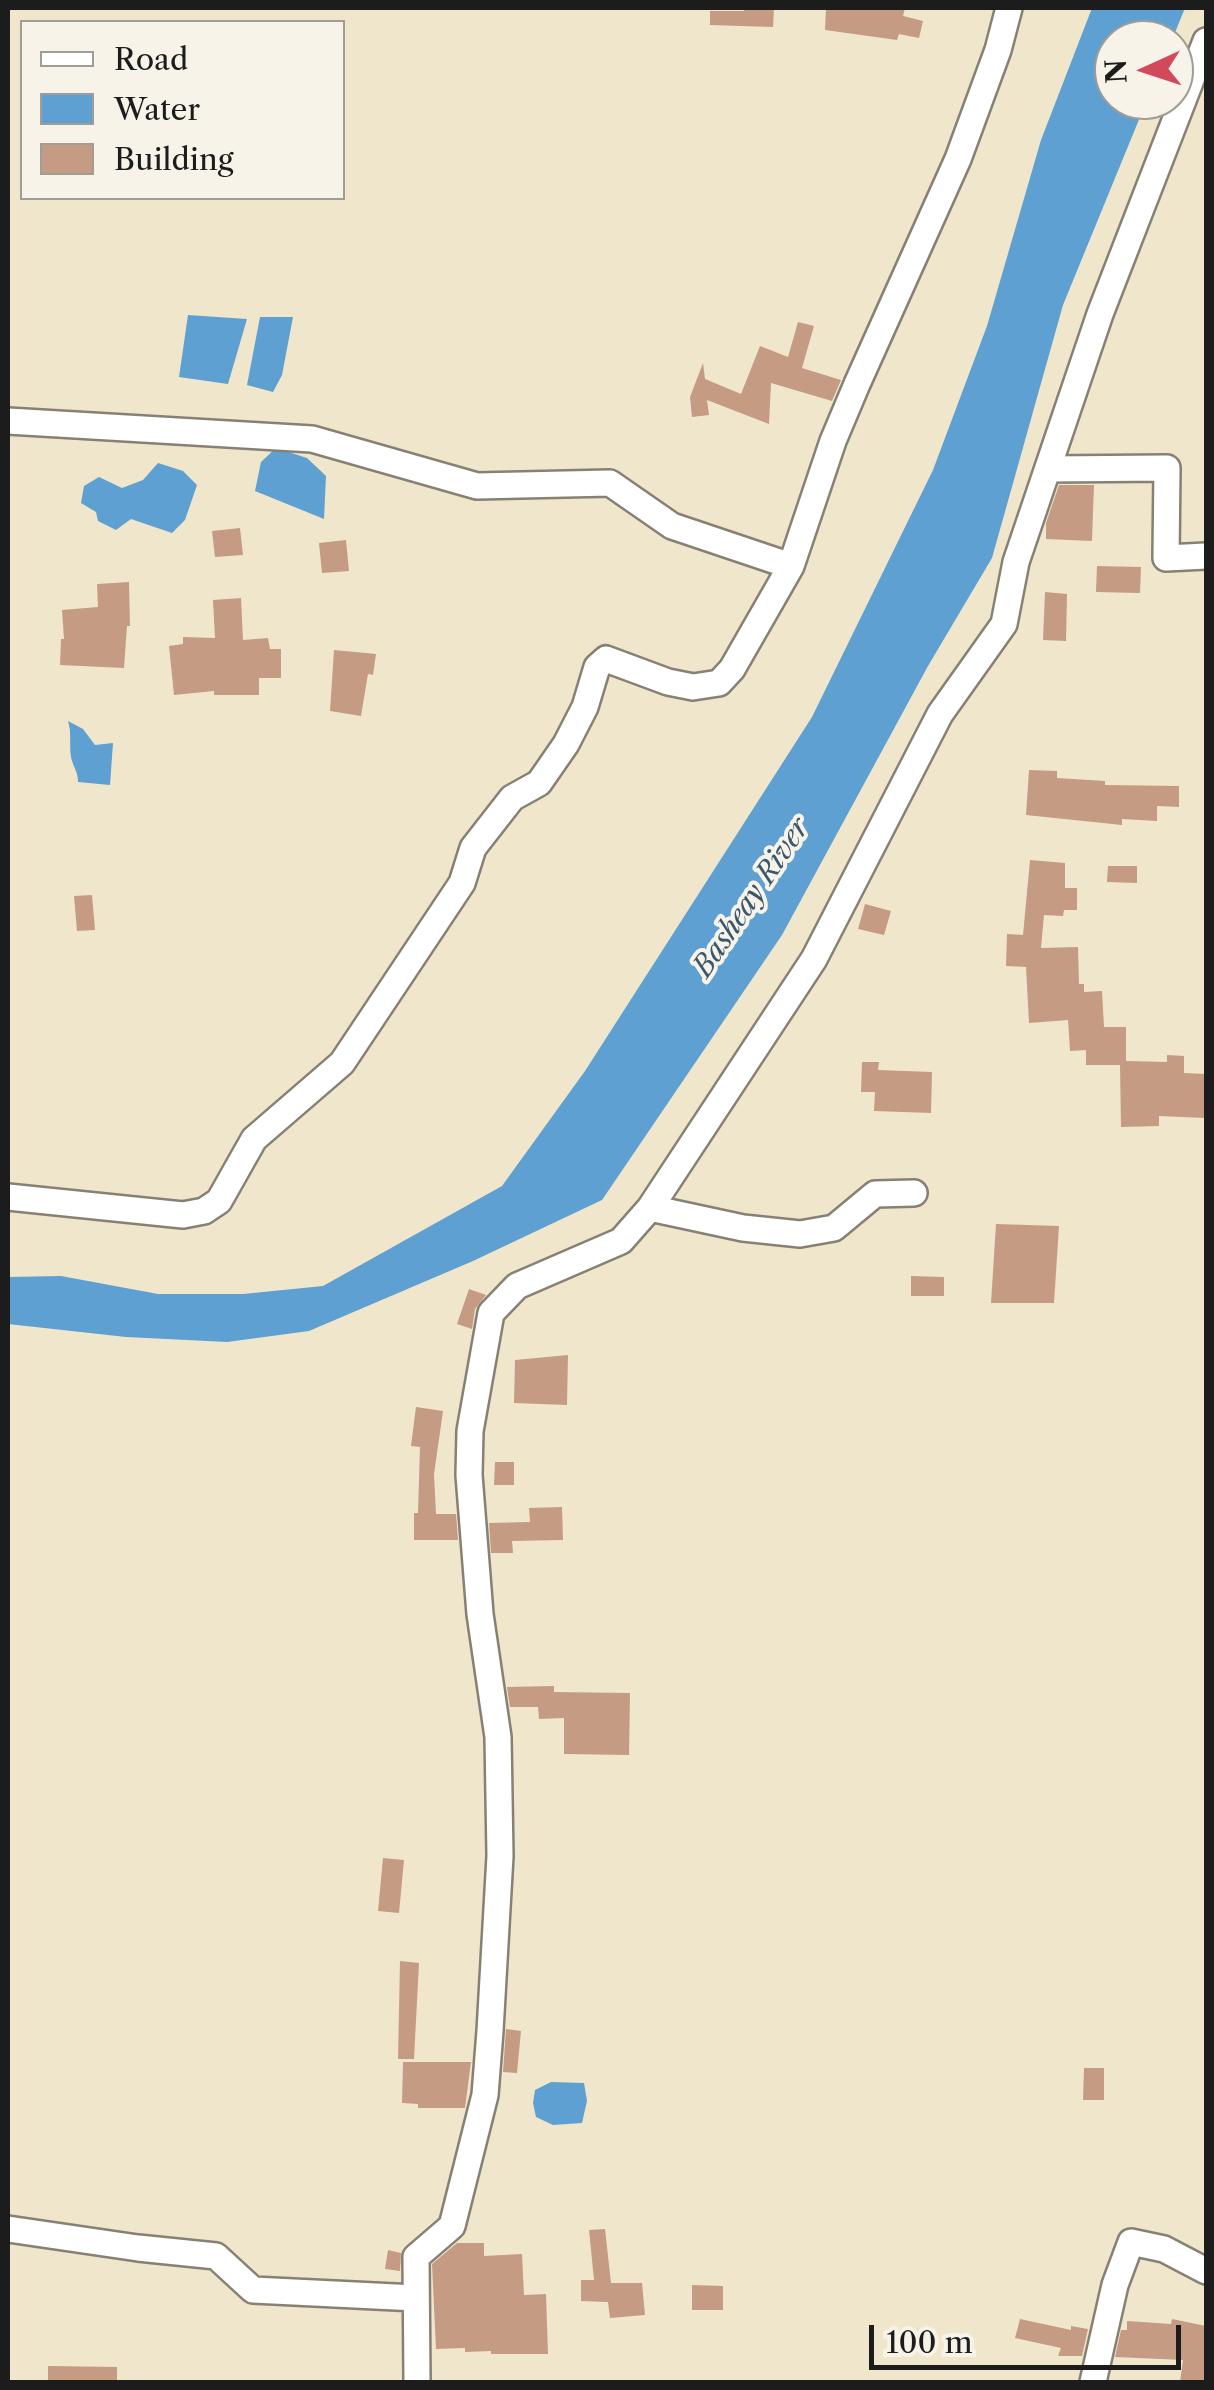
<!DOCTYPE html>
<html>
<head>
<meta charset="utf-8">
<style>
	body { margin:0 }
	#map { position:relative; width:1214px; height:2390px; overflow:hidden; background:#f0e6cb; font-family:"Libre Caslon Text",serif }
	canvas { display:block }
	.frame { position:absolute; inset:0; border:10px solid #1c1c1c; pointer-events:none }
	.legend { position:absolute; left:20px; top:20px; width:325px; height:180px; box-sizing:border-box; background:#f7f3e8; border:2px solid #9f9d96; margin:0; padding:12px 18px; list-style:none; font-size:30px; color:#1c1c1c }
	.legend li { display:flex; align-items:center; gap:20px; height:50px }
	.legend b { width:50px; border:2px solid #9f9d96 }
	.north { position:absolute; left:1094px; top:20px; width:100px; height:100px; box-sizing:border-box; background:#f7f3e8; border:2px solid #9f9d96; border-radius:50%; rotate:267deg; font-size:28px; font-weight:700; line-height:40px; text-align:center; color:#1c1c1c }
	.north::after { content:''; display:block; margin:auto; width:35px; height:45px; background:#d1495b; clip-path:polygon(50% 0,100% 100%,50% 72%,0 100%) }
	.scale { position:absolute; left:869px; top:2325px; width:312px; height:45px; box-sizing:border-box; border:5px solid #1c1c1c; border-top:0; padding-left:12px; font-size:30px; line-height:35px; white-space:nowrap; color:#1c1c1c; -webkit-text-stroke:8px #f7f3e8; paint-order:stroke }
</style>
</head>
<body>
<div id="map">
<canvas width="1214" height="2390"></canvas>
<div class="frame"></div>
<ul class="legend">
<li><b style="height:12px;background:#fff"></b>Road</li>
<li><b style="height:28px;background:#5da0d1"></b>Water</li>
<li><b style="height:28px;background:#c59b83"></b>Building</li>
</ul>
<div class="north">N</div>
<div class="scale">100 m</div>
</div>
<script>
const ctx = document.querySelector('canvas').getContext('2d');
ctx.lineJoin = 'round';
function fill(path, color) { ctx.fillStyle = color; ctx.fill(path, 'evenodd'); }
function strokePath(path, color, width, dash) { ctx.strokeStyle = color; ctx.lineWidth = width; ctx.lineCap = dash ? 'butt' : 'round'; ctx.setLineDash(dash || []); ctx.stroke(path); }
function label(font, color, halo, rows, align = 'center') {
  ctx.font = font + ' "Libre Caslon Text",serif'; ctx.lineWidth = 8; ctx.setLineDash([]); ctx.textBaseline = 'middle'; ctx.strokeStyle = halo; ctx.fillStyle = color; for (const [text, x, y, turn = 0] of rows) {
    ctx.save(); ctx.translate(x, y); ctx.rotate((+turn || 0) * Math.PI / 180); ctx.textAlign = isNaN(turn) ? turn : align; if (halo) ctx.strokeText(text, 0, 0); ctx.fillText(text, 0, 0); ctx.restore();
  }
}
fill(new Path2D(`
	M 1092,8 L 1185,8 L 1172,40 L 1114,40 L 1114,100 L 1147,100 L 1063,305 L 992,558 L 928,666 L 782,935 L 602,1200 L 473,1261 L 309,1331 L 227,1342 L 126,1337 L 8,1324 L 8,1277 L 61,1276 L 158,1294 L 243,1294 L 323,1286 L 502,1186 L 585,1071 L 812,717 L 933,470 L 987,326 L 1041,140 Z
	M 188,315 L 247,319 L 228,384 L 179,377 Z
	M 260,317 L 293,317 L 282,375 L 273,392 L 247,385 Z
	M 276,448 L 307,458 L 326,476 L 324,519 L 255,491 L 261,462 Z
	M 158,463 L 183,471 L 197,485 L 185,520 L 172,533 L 131,519 L 116,530 L 98,521 L 96,512 L 81,503 L 84,486 L 99,477 L 122,488 L 143,480 Z
	M 68,721 L 83,729 L 95,745 L 113,743 L 110,785 L 78,782 C 78,771 73,767 71,757 C 69,744 72,734 68,721 Z
	M 551,2082 L 584,2083 L 587,2101 L 582,2123 L 553,2125 L 536,2117 L 533,2103 L 535,2090 Z`), '#5da0d1');
fill(new Path2D(`
	M 744,8 L 774,8 L 773,27 L 710,25 L 710,11 L 744,11 Z
	M 826,8 L 905,8 L 903,16 L 923,21 L 919,38 L 899,34 L 897,40 L 825,30 Z
	M 798,322 L 814,326 L 802,368 L 841,380 L 832,401 L 771,383 L 769,424 L 707,400 L 709,415 L 692,417 L 690,397 L 703,363 L 705,379 L 741,394 L 760,346 L 788,357 Z
	M 1059,485 L 1094,485 L 1092,541 L 1046,539 L 1046,523 Z
	M 240,528 L 243,555 L 215,557 L 212,531 Z
	M 346,540 L 349,571 L 322,573 L 319,543 Z
	M 1097,566 L 1141,567 L 1140,593 L 1096,592 Z
	M 129,582 L 130,626 L 127,626 L 124,668 L 60,665 L 61,639 L 64,639 L 62,610 L 98,607 L 97,584 Z
	M 1045,592 L 1067,594 L 1066,641 L 1043,640 Z
	M 241,598 L 243,640 L 268,638 L 270,649 L 281,649 L 281,678 L 259,678 L 259,695 L 214,695 L 214,691 L 174,695 L 169,646 L 183,644 L 183,637 L 215,638 L 213,600 Z
	M 334,650 L 376,654 L 373,675 L 368,674 L 361,716 L 330,711 Z
	M 1029,770 L 1057,771 L 1057,778 L 1105,781 L 1105,785 L 1179,786 L 1179,807 L 1157,806 L 1157,821 L 1122,819 L 1122,825 L 1026,815 Z
	M 1030,860 L 1065,863 L 1065,888 L 1077,888 L 1077,910 L 1064,910 L 1063,916 L 1044,915 L 1041,948 L 1078,947 L 1079,984 L 1084,984 L 1084,992 L 1102,991 L 1104,1027 L 1126,1027 L 1126,1061 L 1167,1062 L 1167,1055 L 1184,1056 L 1184,1073 L 1206,1074 L 1206,1118 L 1159,1116 L 1159,1126 L 1121,1127 L 1120,1065 L 1086,1065 L 1086,1050 L 1070,1051 L 1068,1020 L 1029,1023 L 1026,967 L 1006,966 L 1007,934 L 1023,935 Z
	M 1108,866 L 1137,866 L 1137,883 L 1107,882 Z
	M 92,895 L 95,930 L 77,931 L 74,896 Z
	M 865,904 L 891,911 L 884,935 L 858,929 Z
	M 862,1062 L 879,1062 L 878,1070 L 932,1072 L 931,1113 L 874,1111 L 875,1092 L 861,1092 Z
	M 996,1224 L 1059,1226 L 1054,1303 L 991,1303 Z
	M 911,1276 L 944,1277 L 944,1296 L 911,1296 Z
	M 469,1289 L 486,1295 L 475,1309 L 472,1329 L 457,1324 Z
	M 568,1355 L 567,1405 L 514,1403 L 515,1360 Z
	M 416,1407 L 443,1411 L 434,1474 L 436,1514 L 456,1514 L 458,1540 L 414,1540 L 414,1513 L 418,1513 L 420,1447 L 411,1446 Z
	M 495,1462 L 514,1462 L 514,1485 L 494,1485 Z
	M 562,1507 L 563,1540 L 512,1541 L 513,1553 L 491,1553 L 489,1523 L 530,1522 L 529,1508 Z
	M 554,1686 L 554,1692 L 630,1693 L 629,1755 L 564,1754 L 564,1718 L 539,1719 L 538,1707 L 510,1707 L 507,1687 Z
	M 383,1858 L 404,1860 L 399,1913 L 378,1911 Z
	M 400,1961 L 419,1963 L 414,2059 L 398,2059 Z
	M 506,2029 L 521,2031 L 517,2073 L 503,2072 Z
	M 403,2062 L 471,2062 L 465,2108 L 418,2108 L 418,2104 L 402,2103 Z
	M 1084,2068 L 1104,2068 L 1104,2100 L 1083,2100 Z
	M 605,2229 L 611,2283 L 642,2283 L 645,2315 L 610,2318 L 608,2302 L 581,2301 L 581,2280 L 594,2280 L 589,2230 Z
	M 457,2243 L 484,2243 L 484,2256 L 522,2254 L 524,2295 L 546,2294 L 548,2354 L 491,2354 L 491,2351 L 465,2352 L 465,2348 L 436,2349 L 432,2264 Z
	M 388,2250 L 401,2253 L 400,2271 L 385,2269 Z
	M 692,2285 L 723,2286 L 723,2310 L 692,2310 Z
	M 1020,2319 L 1071,2330 L 1071,2326 L 1088,2329 L 1082,2356 L 1058,2356 L 1061,2348 L 1015,2338 Z
	M 1172,2319 L 1206,2326 L 1204,2382 L 1180,2382 L 1183,2360 L 1115,2357 L 1121,2330 L 1127,2330 L 1127,2321 L 1171,2324 Z
	M 48,2366 L 117,2367 L 117,2382 L 48,2382 Z`), '#c59b83');
const minor = new Path2D(`
	M 8,421 L 312,439 L 477,486 L 610,483 L 672,526 L 791,566
	M 1048,469 L 1167,468 L 1166,558 L 1206,556
	M 8,1197 L 183,1215 L 204,1211 L 219,1201 L 254,1139 L 342,1063 L 462,883 L 473,848 L 512,798 L 539,783 L 566,744 L 585,707 L 597,667 L 606,659 L 668,682 L 693,687 L 719,683 L 732,669 L 791,566 L 833,441 L 857,384 L 958,159 L 998,50 L 1009,8
	M 650,1208 L 743,1228 L 800,1234 L 834,1228 L 875,1194 L 914,1193
	M 8,2229 L 138,2248 L 216,2256 L 253,2290 L 416,2298
	M 417,2382 L 416,2257 L 452,2226 L 485,2095 L 490,2031 L 500,1856 L 498,1737 L 480,1614 L 469,1475 L 470,1431 L 491,1313 L 517,1286 L 621,1241 L 650,1208 L 814,959 L 940,714 L 1004,624 L 1016,562 L 1100,314 L 1206,41
	M 1093,2382 L 1115,2285 L 1131,2242 L 1164,2249 L 1206,2271`);
strokePath(minor, '#868174', 30);
strokePath(minor, '#fff', 25);
label('italic 28px', '#39576d', '#f7f3e8', [
	["Basheay River",752,898,-56]
]);
</script>
</body>
</html>
